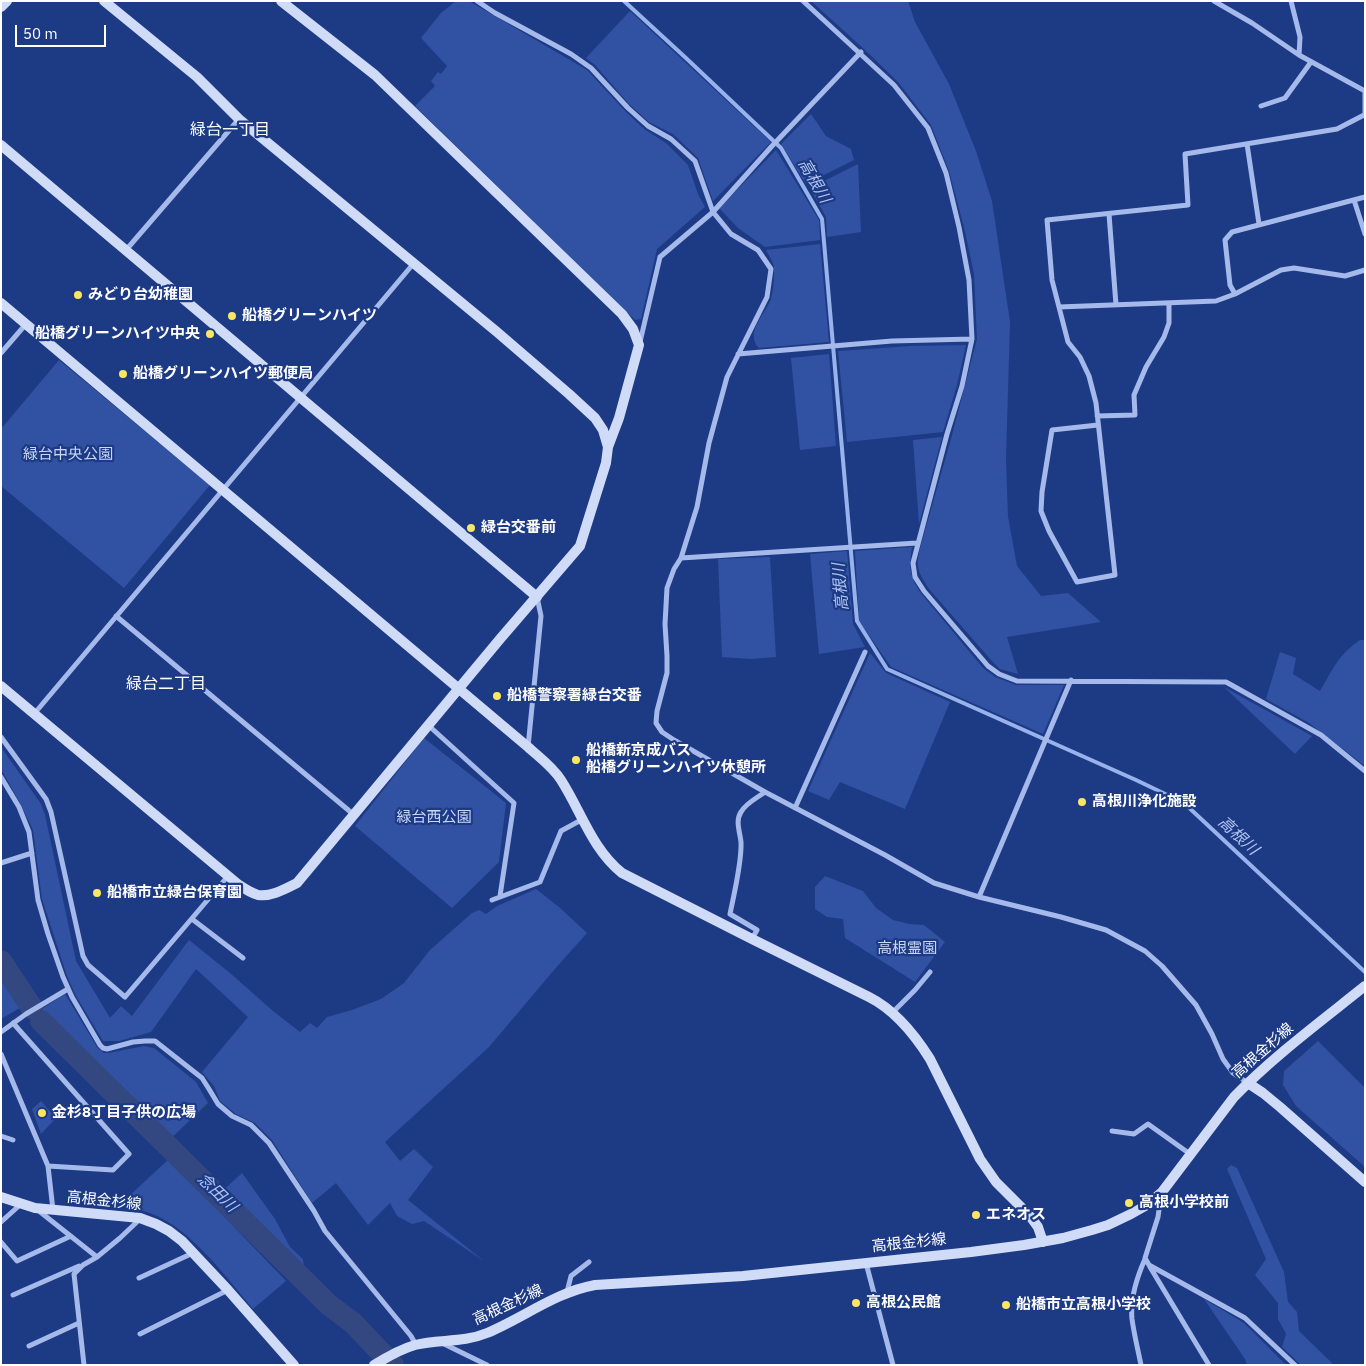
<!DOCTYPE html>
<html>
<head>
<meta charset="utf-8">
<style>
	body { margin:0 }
	#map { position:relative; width:1366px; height:1366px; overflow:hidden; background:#1d3a85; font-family:"IBM Plex Sans",sans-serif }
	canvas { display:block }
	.frame { position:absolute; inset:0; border:2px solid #fff; pointer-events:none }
	.scale { position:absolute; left:15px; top:25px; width:91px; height:22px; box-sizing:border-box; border:2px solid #fff; border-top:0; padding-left:6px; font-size:15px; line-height:18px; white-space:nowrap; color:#fff; -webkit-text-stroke:4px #1d3a85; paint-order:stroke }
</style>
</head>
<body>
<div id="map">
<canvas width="1366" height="1366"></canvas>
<div class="frame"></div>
<div class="scale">50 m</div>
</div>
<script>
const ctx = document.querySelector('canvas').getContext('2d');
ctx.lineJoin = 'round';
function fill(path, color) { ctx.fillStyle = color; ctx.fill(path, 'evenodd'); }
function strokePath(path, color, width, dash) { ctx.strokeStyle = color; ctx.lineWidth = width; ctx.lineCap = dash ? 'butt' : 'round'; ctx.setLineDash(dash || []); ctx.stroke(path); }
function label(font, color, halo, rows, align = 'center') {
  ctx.font = font + ' "IBM Plex Sans","Noto Sans JP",sans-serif'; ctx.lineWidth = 4.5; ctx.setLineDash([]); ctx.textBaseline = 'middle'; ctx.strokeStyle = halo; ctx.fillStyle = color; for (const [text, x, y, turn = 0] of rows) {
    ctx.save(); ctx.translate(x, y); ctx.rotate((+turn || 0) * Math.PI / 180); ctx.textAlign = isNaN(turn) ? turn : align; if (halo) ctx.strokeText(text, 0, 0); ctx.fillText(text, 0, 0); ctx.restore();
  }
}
fill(new Path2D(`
	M 456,1 L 469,1 L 587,70 L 625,111 L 644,129 L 666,143 L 688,165 L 698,194 L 705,207 L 657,249 L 641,319 L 635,320 L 631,316 L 415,106 L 435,86 L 431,81 L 438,72 L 441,74 L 447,66 L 421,38 L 441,13 Z
	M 811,1 L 908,1 L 915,22 L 949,84 L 976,151 L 992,201 L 1010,322 L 1006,459 L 1008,517 L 1017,566 L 1041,596 L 1068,593 L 1101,622 L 1007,637 L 1018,674 L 1000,669 L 991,660 L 929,589 C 915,567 916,565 922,541 L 951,439 L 977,339 L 974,274 L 964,227 L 949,171 L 931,125 L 898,82 L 864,49 Z
	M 630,11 L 771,142 L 713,201 L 698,158 L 673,134 L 649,122 L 629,104 L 595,65 L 586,58 Z
	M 811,114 L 826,136 L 851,149 L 854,160 L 806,184 L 781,144 Z
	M 776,150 L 819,220 L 820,240 L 765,247 L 738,228 L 719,208 Z
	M 858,164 L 861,232 L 827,237 L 826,217 L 810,188 Z
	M 820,244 L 829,342 L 759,348 C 744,333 766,313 771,299 C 773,291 774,280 774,271 C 775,264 769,256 766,250 Z
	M 966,345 L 957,385 L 943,432 L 847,442 L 838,351 L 911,346 Z
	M 829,354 L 836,446 L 800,450 L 791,358 Z
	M 59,360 L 210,485 L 124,588 L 1,486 L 1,429 Z
	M 942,437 L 919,524 L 913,440 Z
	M 912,547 C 909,567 909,574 920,592 L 983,668 L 995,677 L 1016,685 L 1064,685 L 1043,734 L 891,667 L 859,621 L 855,551 Z
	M 847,551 L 853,624 L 865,647 L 819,654 L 810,554 Z
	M 770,557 L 776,657 L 750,659 L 722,657 L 718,559 Z
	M 1360,640 L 1365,640 L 1365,766 L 1309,723 L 1266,699 L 1280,652 L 1296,658 L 1293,674 L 1320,691 C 1333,669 1338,655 1360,640 Z
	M 870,653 L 886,673 L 950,702 L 905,809 L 840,782 L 829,800 L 808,791 Z
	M 1224,687 L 1312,736 L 1295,754 Z
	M 424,738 L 506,803 L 499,862 L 452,908 L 355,826 Z
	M 1,747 L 41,804 L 45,815 L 76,961 L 110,1018 L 121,1006 L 132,1016 L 189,940 L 230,973 L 273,1011 L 300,1032 L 310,1023 L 317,1028 L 327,1017 L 352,1010 L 381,999 L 404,983 L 430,950 L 472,913 L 479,910 L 486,914 L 497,906 L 536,889 L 559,907 L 587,933 L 554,970 L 489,1047 L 385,1142 L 400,1161 L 414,1149 L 433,1167 L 408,1200 L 484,1261 L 424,1221 L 412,1224 L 397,1216 L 390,1203 L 368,1225 L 336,1183 L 312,1203 L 272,1140 L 255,1123 L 236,1114 L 220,1101 L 214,1086 L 202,1072 L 248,1017 L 196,969 L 151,1032 L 119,1041 L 103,1041 L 76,996 L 67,976 L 42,899 L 33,830 L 21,805 L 1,769 Z
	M 825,876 L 863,891 L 876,908 L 893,920 L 909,924 L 924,925 L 945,942 L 915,982 L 845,938 L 843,919 L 827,917 L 815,909 L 815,887 Z
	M 1,968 L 25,1005 L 1,1019 Z
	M 65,994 L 97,1047 L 104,1053 L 109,1053 L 144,1046 L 154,1048 L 196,1082 L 208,1103 L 164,1145 L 37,1012 Z
	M 1318,1041 L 1365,1088 L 1365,1167 L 1296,1106 L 1283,1085 L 1284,1071 Z
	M 41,1101 L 56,1118 L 41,1134 L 32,1109 Z
	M 169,1159 L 286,1281 L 253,1309 C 227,1278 200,1241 165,1220 C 154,1213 138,1210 125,1205 L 128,1197 Z
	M 1231,1165 L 1237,1168 L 1284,1272 L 1288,1302 L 1297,1312 L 1299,1331 L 1332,1363 L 1331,1365 L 1301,1365 L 1282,1347 L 1286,1334 L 1278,1319 L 1278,1303 L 1255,1275 L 1266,1259 L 1227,1169 Z
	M 242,1173 L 275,1219 L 290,1247 L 303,1259 L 305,1277 L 318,1290 L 329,1290 L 316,1303 L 217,1196 Z
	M 1204,1299 L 1244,1323 L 1286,1365 L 1247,1365 L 1245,1359 Z`), '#3152a2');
strokePath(new Path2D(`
	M 624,1 L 687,59 L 781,148 L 822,219 L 857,621 L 887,669 L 1136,780 L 1184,803 L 1365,972`), '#98b2ec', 4);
strokePath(new Path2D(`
	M 1,961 L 32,1008
	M 41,1021 L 329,1305 L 353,1323 L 393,1365`), '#334880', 22);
strokePath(new Path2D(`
	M 477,1 L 495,13 L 571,54 L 591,68 L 628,108 L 648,126 L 671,139 L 695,161 L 713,212 L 731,234 L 758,250 L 771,269 L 767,297 L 727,377 L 709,443 L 697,507 L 681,558 L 674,569 L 667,588 L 665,624 L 667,656 L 667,673 L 657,711 L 656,723 L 662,732 L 674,740 L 765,792 L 885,855 L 934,883 L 979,897 L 1061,917 L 1106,930 L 1145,951 L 1162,966 L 1196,1005 L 1212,1034 L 1223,1059 L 1233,1073 L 1248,1083
	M 803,1 L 894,85 L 928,128 L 946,173 L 959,227 L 969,280 L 972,339 L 962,386 L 947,434 L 913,563 L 915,577 L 924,591 L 988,666 L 999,674 L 1017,681 L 1226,682 L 1321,735 L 1365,771
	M 1214,1 L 1252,23 L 1299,55 L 1365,91
	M 1291,1 L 1300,37 L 1299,55
	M 1261,106 L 1285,98 L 1311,62
	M 1365,116 L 1365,93
	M 1247,144 L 1259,224
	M 1365,197 L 1232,232 L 1225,240 L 1230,285 L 1235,294 L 1281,270 L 1294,268 L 1345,276 L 1365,270
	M 1354,200 L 1365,234
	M 1109,214 L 1116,305
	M 126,250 L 239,119
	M 1059,307 L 1216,301 L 1235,294
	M 640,342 L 660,257 L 713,212 L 772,146 L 861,52
	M 1,353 L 26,324
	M 738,354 L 892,341 L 972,339
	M 1097,416 L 1135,415 L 1134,395 L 1146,367 L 1164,337 L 1169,323 L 1169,303
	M 1098,425 L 1052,430 L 1042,492 L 1041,511 L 1049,531 L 1077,582 L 1115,575 L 1096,403 L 1089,376 L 1080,357 L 1068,342 L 1052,280 L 1047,220 L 1188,205 L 1185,154 L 1337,129 L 1364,115
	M 681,558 L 917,543
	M 116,616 L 353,814
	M 34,714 L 414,263
	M 428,725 L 514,803 L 500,896
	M 1,737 L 46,799 L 51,812 L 83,956 L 88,965 L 125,997 L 228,876
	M 528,747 L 541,616 L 537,597
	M 1,777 L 19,807 L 29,832 L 38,900 L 48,934 L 63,977 L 72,997 L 100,1045 L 103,1048 L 107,1049 L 133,1042 L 145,1041 L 155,1041 L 202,1078 L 209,1089 L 218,1104 L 232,1116 L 251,1125 L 269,1143 L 314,1211 L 325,1231 L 411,1336 L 416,1345
	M 795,808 L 865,652
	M 1,863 L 32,853
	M 979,897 L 1071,680
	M 492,900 L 540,882 L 561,831 L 583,819
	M 192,919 L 243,958
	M 752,939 L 757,930 L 730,914 C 734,894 742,862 741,842 C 740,832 735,821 741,812 C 746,803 757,798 765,792
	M 892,1013 L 915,990 L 930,972
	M 13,1023 L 129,1154 L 113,1170 L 48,1166
	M 1,1032 L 26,1014 L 68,989
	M 1,1054 L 48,1166 L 53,1210
	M 1112,1131 L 1134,1134 L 1148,1124 L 1190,1154
	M 1,1136 L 13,1140
	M 1161,1195 L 1158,1217 L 1145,1258 L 1149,1265 L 1245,1318 L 1295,1365
	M 39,1211 L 97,1257
	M 1,1222 L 21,1204
	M 1,1242 L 17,1261 L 71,1236
	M 866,1263 L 893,1365
	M 1150,1267 L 1209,1365
	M 139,1278 L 193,1253
	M 567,1292 L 571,1276 L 589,1262
	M 13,1295 L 79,1266
	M 140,1334 L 228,1290
	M 442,1343 L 487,1365
	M 29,1346 L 79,1323
	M 84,1365 L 74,1274 L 83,1265 L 97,1257 L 120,1238 L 140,1219
	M 1141,1365 C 1138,1350 1134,1334 1132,1319 C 1130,1299 1137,1277 1145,1259`), '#a5b9ea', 5);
strokePath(new Path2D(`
	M 281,1 L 375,75 L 622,314 L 633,329 L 639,345 L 619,418 L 608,447
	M 1,7 L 7,1
	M 1,145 L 537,597
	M 1,303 L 528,747 C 539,757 553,767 561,780 C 581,811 592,849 622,873 L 752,939 L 869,997 C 895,1010 915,1035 930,1059 L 980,1159 L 996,1182 L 1030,1216 L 1038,1227 L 1043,1242
	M 1,686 L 239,885 C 245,889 251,893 258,895 C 271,897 285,889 297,883 L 500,639 L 580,546 L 606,463 L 608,447 L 603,430 L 595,418 L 569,394 L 497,332 L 239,119 L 197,77 L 104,1
	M 1248,1083 L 1263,1093 L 1280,1107 L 1365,1182
	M 1,1197 L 35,1208 L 140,1218 L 156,1224 L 169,1231 L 182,1241 L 228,1290 L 294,1365
	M 374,1365 C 387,1357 401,1349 415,1345 C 439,1339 463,1343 487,1333 C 523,1318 556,1292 595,1285 L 743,1276 L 971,1252 L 1024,1245 L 1063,1238 L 1092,1230 L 1108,1225 L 1131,1214 L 1147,1205 L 1162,1192 L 1234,1097 C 1274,1056 1320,1022 1365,986`), '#d0dbf8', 10);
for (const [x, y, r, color] of [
	[78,295,5,"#fae663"],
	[232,316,5,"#fae663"],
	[210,334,5,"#fae663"],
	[123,374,5,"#fae663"],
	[471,528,5,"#fae663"],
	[497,696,5,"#fae663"],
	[576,760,5,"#fae663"],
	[1082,802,5,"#fae663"],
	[97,893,5,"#fae663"],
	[42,1113,5,"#fae663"],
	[1129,1203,5,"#fae663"],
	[976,1215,5,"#fae663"],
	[856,1303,5,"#fae663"],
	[1006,1305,5,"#fae663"]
]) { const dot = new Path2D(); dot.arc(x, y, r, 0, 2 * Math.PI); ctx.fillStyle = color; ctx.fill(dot); strokePath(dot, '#1d3a85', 2); }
label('bold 15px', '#fff', '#1d3a85', [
	["みどり台幼稚園",88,295],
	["船橋グリーンハイツ",242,316],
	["船橋グリーンハイツ中央",200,334,"right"],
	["船橋グリーンハイツ郵便局",133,374],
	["緑台交番前",481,528],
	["船橋警察署緑台交番",507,696],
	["船橋新京成バス",586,751],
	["船橋グリーンハイツ休憩所",586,768],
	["高根川浄化施設",1092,802],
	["船橋市立緑台保育園",107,893],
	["金杉8丁目子供の広場",52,1113],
	["高根小学校前",1139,1203],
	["エネオス",986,1215],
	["高根公民館",866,1303],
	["船橋市立高根小学校",1016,1305]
], 'left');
label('15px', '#cad7f8', '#1d3a85', [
	["緑台中央公園",68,455],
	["緑台西公園",434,818],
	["高根霊園",907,949]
]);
label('15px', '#fff', '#1d3a85', [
	["高根金杉線",1263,1051,-41],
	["高根金杉線",104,1201,6],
	["高根金杉線",909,1243,-6],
	["高根金杉線",508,1305,-25]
]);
label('16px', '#fff', '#1d3a85', [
	["緑台一丁目",230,130],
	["緑台二丁目",166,684]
]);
label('italic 16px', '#b0c4f2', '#1d3a85', [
	["高根川",814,181,60],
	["高根川",841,587,-95],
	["高根川",1238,836,43],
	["念田川",217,1193,44]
]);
</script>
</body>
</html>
